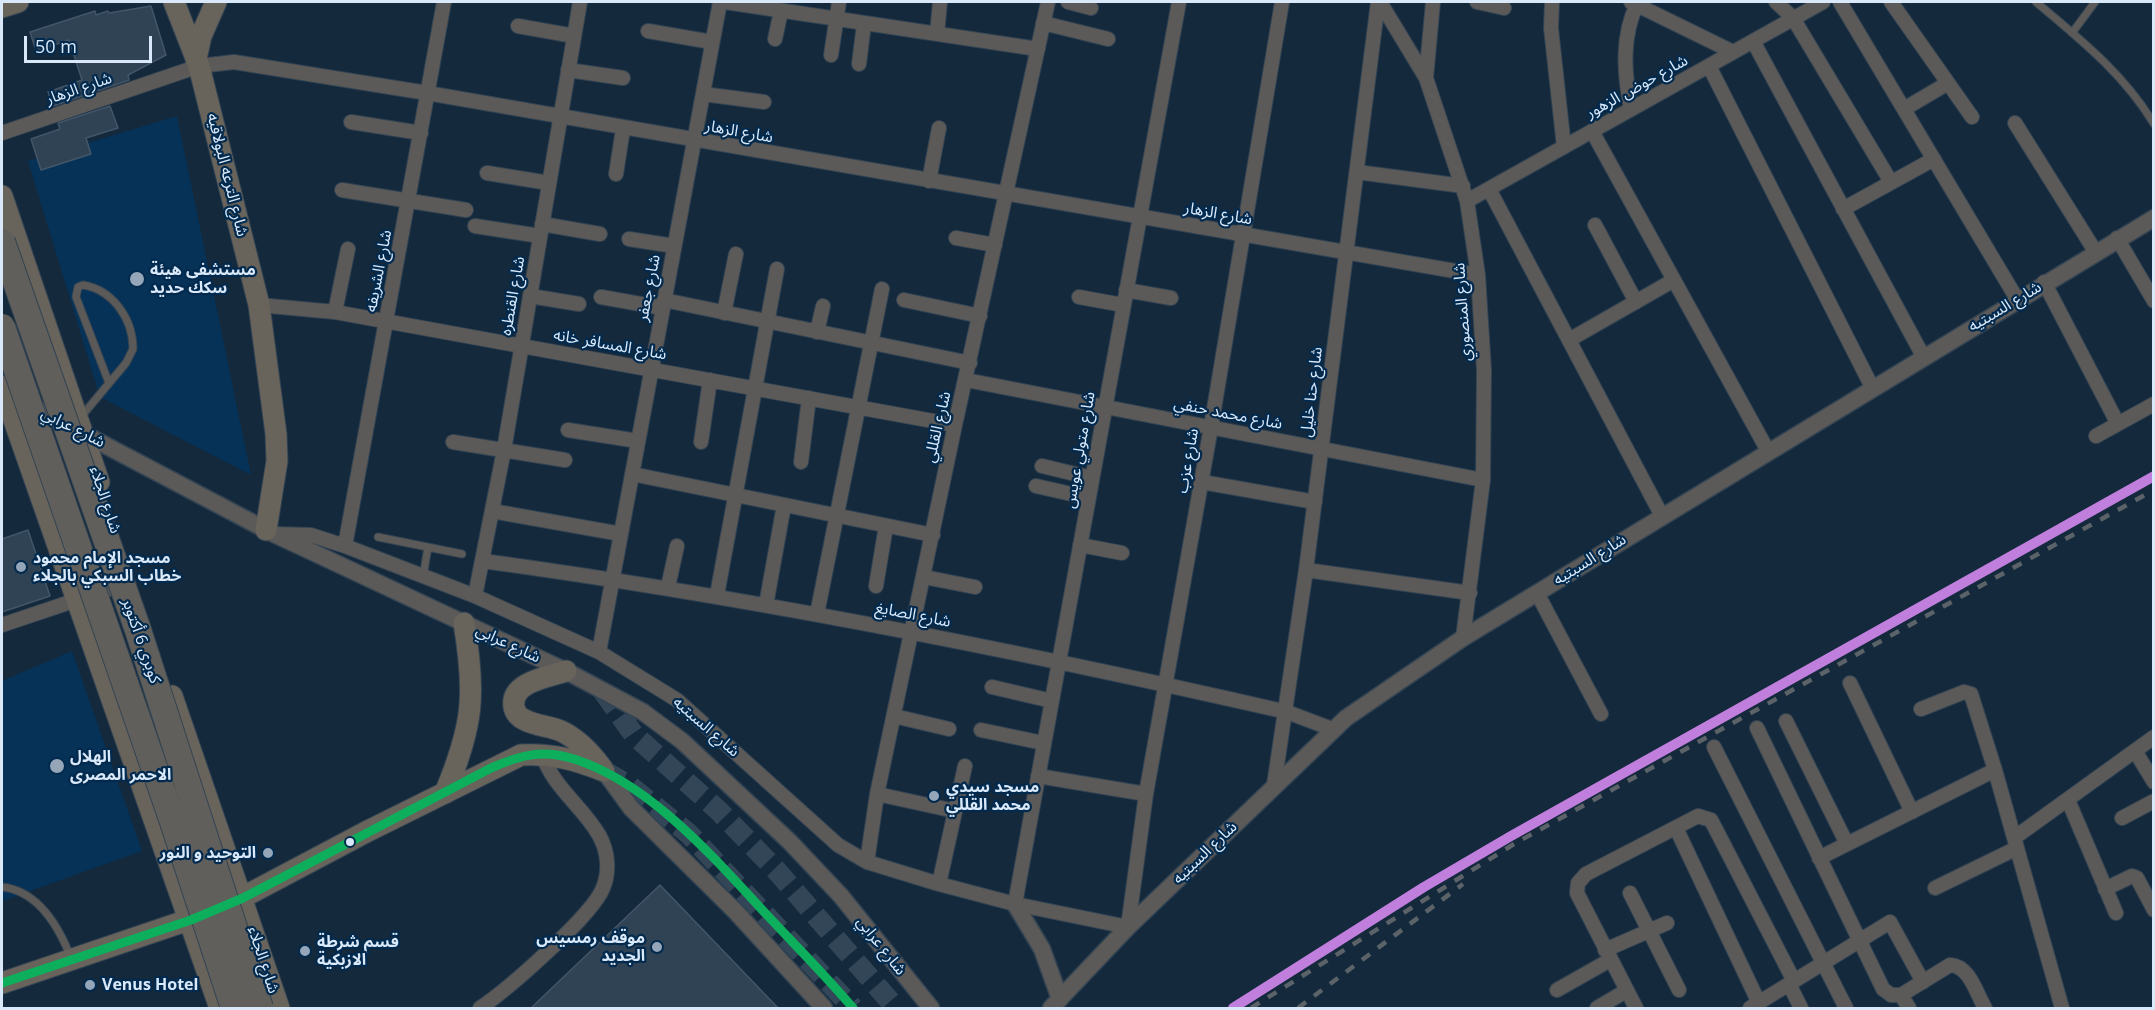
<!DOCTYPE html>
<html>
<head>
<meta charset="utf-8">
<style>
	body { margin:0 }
	#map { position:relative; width:2155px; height:1010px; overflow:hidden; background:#14293c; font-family:"Open Sans",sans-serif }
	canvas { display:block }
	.frame { position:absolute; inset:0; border:3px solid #d9e9fa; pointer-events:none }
	.scale { position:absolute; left:24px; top:36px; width:128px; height:27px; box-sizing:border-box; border:3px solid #d9e9fa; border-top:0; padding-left:8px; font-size:18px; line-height:21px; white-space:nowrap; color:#d9e9fa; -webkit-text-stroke:4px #022a4e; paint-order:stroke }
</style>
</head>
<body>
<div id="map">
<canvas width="2155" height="1010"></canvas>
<div class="frame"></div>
<div class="scale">50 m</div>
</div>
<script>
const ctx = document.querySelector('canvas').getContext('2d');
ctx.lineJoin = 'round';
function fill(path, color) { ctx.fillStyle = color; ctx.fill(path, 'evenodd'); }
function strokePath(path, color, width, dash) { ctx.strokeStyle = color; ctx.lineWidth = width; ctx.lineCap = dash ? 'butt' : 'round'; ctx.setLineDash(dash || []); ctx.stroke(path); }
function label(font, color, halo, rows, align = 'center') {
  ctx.font = font + ' "Open Sans","Noto Sans Arabic",sans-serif'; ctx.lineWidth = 4.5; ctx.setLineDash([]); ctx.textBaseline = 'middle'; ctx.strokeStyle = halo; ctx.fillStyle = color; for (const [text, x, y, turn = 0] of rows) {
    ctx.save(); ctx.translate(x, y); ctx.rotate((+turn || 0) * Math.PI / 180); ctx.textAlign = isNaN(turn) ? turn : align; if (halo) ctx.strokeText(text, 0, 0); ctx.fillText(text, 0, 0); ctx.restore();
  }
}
fill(new Path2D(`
	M 177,116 L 251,475 L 100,397 L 28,161 Z
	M 72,651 L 142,851 L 2,901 L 2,681 Z`), '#063257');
const building = new Path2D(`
	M 151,6 L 166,55 L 128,75 L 129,80 L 53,106 L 48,92 L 82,80 L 69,40 L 36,51 L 30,32 L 95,11 L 96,15 L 108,11 L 109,13 Z
	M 110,106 L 118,128 L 86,138 L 91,154 L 41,170 L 31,139 L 60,129 L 58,123 Z
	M 28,530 L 50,596 L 2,612 L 2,539 Z
	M 660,885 L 778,1008 L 531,1008 Z`);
fill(building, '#304355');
strokePath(building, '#435669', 1.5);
strokePath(new Path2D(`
	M 603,691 L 634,735 L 719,811 L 776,870 L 896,1008
	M 604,771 L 630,786 L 689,834 L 853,1008`), '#324658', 21, [21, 10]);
const service = new Path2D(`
	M 2036,2 C 2080,39 2124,74 2154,124
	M 2072,33 L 2095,2
	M 80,418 L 126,363 L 133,349 C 133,319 113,290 83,285 L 78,287 L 76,297 L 109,383
	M 378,537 L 462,554
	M 423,577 L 428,547
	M 2,887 C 39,891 59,927 71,958`);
const minor = new Path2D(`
	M 725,2 L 1038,49
	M 1068,2 L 1091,8
	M 1380,2 L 1426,78 L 1467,201 L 1478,275 L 1484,370 L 1483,480 L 1463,638
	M 1477,2 L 1504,8
	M 1552,2 L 1551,28 L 1564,147
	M 1631,2 L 1733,52
	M 1776,2 L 1793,18 L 1891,182
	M 1840,2 L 2017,299
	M 1891,2 L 1972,117
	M 1043,23 L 1108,39
	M 518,26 L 574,36
	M 648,31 L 712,42
	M 937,34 L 940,2
	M 775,39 L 781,11
	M 1753,41 L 1923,356
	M 831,55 L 839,2
	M 859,64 L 864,24
	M 1709,66 L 1872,387
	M 568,70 L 623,78
	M 1426,78 L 1433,2
	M 703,94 L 764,102
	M 1631,109 C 1624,73 1621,36 1638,2
	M 1904,109 L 1948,83
	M 351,122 L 421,133
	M 2015,123 L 2095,251
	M 1592,131 L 1768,451
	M 2,133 L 199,66 L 234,62 L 427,93 L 1478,275
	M 1357,172 L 1463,186
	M 487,173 L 549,183
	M 616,174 L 623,129
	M 929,181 L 939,128
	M 1489,189 L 1662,516
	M 342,190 L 466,210
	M 1467,201 L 1823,2
	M 1843,209 L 1934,159
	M 542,224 L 600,234
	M 1595,225 L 1636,302
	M 475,226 L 540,236
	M 956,238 L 995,245
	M 2117,238 L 2154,301
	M 629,239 L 674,246
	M 2044,282 L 2118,424
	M 1126,290 L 1171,298
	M 530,296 L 579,304
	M 601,297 L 663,308
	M 1079,297 L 1123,305
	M 664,300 L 970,363
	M 904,300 L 980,316
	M 259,305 L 335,312 L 955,425
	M 335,312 L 348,249
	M 724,313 L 736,254
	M 817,332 L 823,306
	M 1569,340 L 1674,280
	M 966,380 L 1483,480
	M 568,430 L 638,441
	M 2096,436 L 2154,404
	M 453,442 L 565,460
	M 701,442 L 710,380
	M 801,462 L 809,398
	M 1042,466 L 1092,478
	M 632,474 L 933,535
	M 1202,482 L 1315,502
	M 1036,486 L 1089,498
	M 492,511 L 621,534
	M 274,534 L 311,535 L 345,546 L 475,596 L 599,652 L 677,700 L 838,845 L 867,862 L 939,884 L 1015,904 L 1128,927 L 1146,794 L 1211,427 L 1282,2
	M 1080,545 L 1122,553
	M 345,546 L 444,2
	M 483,561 C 755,598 1020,651 1287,712 L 1332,729
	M 1306,570 L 1470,593
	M 924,577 L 975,587
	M 876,586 L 886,526
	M 668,587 L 677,546
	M 1537,593 L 1601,714
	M 717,595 L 777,269
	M 475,596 L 504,450 L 580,2
	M 766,605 L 784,505
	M 817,614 L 882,289
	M 2,625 L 127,583
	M 599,652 L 720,2
	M 1850,683 L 1912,812
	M 992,687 L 1052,701
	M 1921,709 L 1964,692 L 1971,694 L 1995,770 L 2062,1008
	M 894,716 L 949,729
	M 1786,721 L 1847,844
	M 1757,728 L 1883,989 L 1891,995 L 1901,995 L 1950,965 C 1970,966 1976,993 1985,1008
	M 981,730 L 1043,743
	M 1714,747 L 1846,1008
	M 2135,751 L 2154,782
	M 1038,776 L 1146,794
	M 1274,785 L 1306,570 L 1378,2
	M 877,794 L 955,811
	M 2068,800 L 2116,913
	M 2122,818 L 2154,801
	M 1676,828 L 1759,1003
	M 2014,838 L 2154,737
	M 1819,858 L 1995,770
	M 867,862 L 877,794 L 955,425 L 1048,2
	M 939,884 L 965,766
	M 1935,888 L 2017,848
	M 2105,889 L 2132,876 L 2137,878 L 2154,910
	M 1630,893 L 1679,990
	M 1015,904 L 1179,2
	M 1605,950 L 1667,923
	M 1789,984 L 1801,1008
	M 1557,990 L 1610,960
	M 1901,995 L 1909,1008
	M 480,1008 C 507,990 592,916 603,888 C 610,871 608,851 599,835 C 582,806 553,787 542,754
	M 1597,1008 L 1626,991
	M 1636,1008 L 1577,893 L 1578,883 L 1586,874 L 1698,816 L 1711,820 L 1794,981
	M 1750,1008 L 1890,922 L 1923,982`);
const tertiary = new Path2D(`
	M 27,404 L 274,534 L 566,671 L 643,712 L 682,741 L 790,842 L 841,896 L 931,1008
	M 604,771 L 631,808 L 736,912 L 824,1008
	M 1015,904 L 1042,949 L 1060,999
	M 1051,1008 L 1128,927 L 1346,718 L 1463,638 L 2154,218`);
const primary = new Path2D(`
	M 174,2 L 199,66 L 259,305 L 276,434 L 277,461 L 266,530
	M 2,7 L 18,2
	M 196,59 L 201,36 L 216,2
	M 2,196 L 99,482
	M 2,386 L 220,1008
	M 566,671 C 548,677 510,682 514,707 C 515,713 520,718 525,720 C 536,726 550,726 561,731 C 578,739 591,753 602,768
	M 172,696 L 279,1008
	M 445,793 C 473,726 476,695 464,623
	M 232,903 L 366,832 L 521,755 C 552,753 576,760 604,771
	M 2,983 L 203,915`);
strokePath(service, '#334453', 9);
strokePath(minor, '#334453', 16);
strokePath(tertiary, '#334453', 19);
strokePath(primary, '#334453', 23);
strokePath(service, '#5c5a58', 7);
strokePath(minor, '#5c5a58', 14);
strokePath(tertiary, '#5c5a58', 16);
strokePath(primary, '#68635b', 21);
strokePath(new Path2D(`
	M 1251,1008 L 1514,844 L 2154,490
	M 1298,1008 L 1463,884`), '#5b6369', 4.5, [10, 10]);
const motorwayBridge = new Path2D(`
	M 2,242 L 138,630 L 260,1008
	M 2,327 L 173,822 L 234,1008`);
strokePath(motorwayBridge, '#334453', 28, []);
strokePath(motorwayBridge, '#615f5b', 26);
strokePath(new Path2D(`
	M 2,983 L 191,920 L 243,898 L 491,768 C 521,755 542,749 574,759 C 650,783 714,858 767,915 C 796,946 826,976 853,1008`), '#0daf5c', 9);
strokePath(new Path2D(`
	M 1233,1008 L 1424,887 L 1511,836 L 2154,476`), '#c07fdc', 10);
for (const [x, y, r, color] of [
	[137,279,8,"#94a6b8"],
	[21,567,6,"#94a6b8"],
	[57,766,8,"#94a6b8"],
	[934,796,6,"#94a6b8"],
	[350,842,5,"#d9e9fa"],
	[268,853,6,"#94a6b8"],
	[657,947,6,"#94a6b8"],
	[305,951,6,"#94a6b8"],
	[90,985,6,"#94a6b8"]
]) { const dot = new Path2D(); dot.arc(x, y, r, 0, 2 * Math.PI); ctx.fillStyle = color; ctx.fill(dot); strokePath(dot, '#022a4e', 2); }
label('16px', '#d9e9fa', '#022a4e', [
	["شارع حوض الزهور",1637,87,-29],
	["شارع الزهار",79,89,-19],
	["شارع الزهار",739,132,10],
	["شارع الترعه البولاقيه",227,175,76],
	["شارع الزهار",1218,214,10],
	["شارع الشريفه",379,271,-79],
	["شارع جعفر",649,288,-79],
	["شارع القنطره",513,296,-80],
	["شارع السبتيه",2005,307,-31],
	["شارع المنصوري",1463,312,-94],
	["شارع المسافر خانه",610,345,10],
	["شارع حنا خليل",1312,392,-83],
	["شارع محمد حنفي",1228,414,11],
	["شارع القللي",938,427,-77],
	["شارع عرابي",73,428,27],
	["شارع متولي عويس",1080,450,-80],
	["شارع عزب",1188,461,-80],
	["شارع الجلاء",105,500,72],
	["شارع السبتيه",1590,560,-32],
	["شارع الصايغ",913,615,11],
	["كوبري 6 أكتوبر",141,641,71],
	["شارع عرابي",508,644,25],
	["شارع السبتيه",706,727,41],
	["شارع السبتيه",1205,853,-44],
	["شارع عرابي",881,946,52],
	["شارع الجلاء",263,960,72]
]);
label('bold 16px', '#d9e9fa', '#022a4e', [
	["مستشفى هيئة",150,270],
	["سكك حديد",150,288],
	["مسجد الإمام محمود",33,558],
	["خطاب السبكي بالجلاء",33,576],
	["الهلال",70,757],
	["الاحمر المصرى",70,775],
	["مسجد سيدي",946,787],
	["محمد القللي",946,805],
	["التوحيد و النور",256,853,"right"],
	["موقف رمسيس",645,938,"right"],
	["الجديد",645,956,"right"],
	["قسم شرطة",317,942],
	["الازبكية",317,960],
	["Venus Hotel",102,985]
], 'left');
</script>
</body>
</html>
